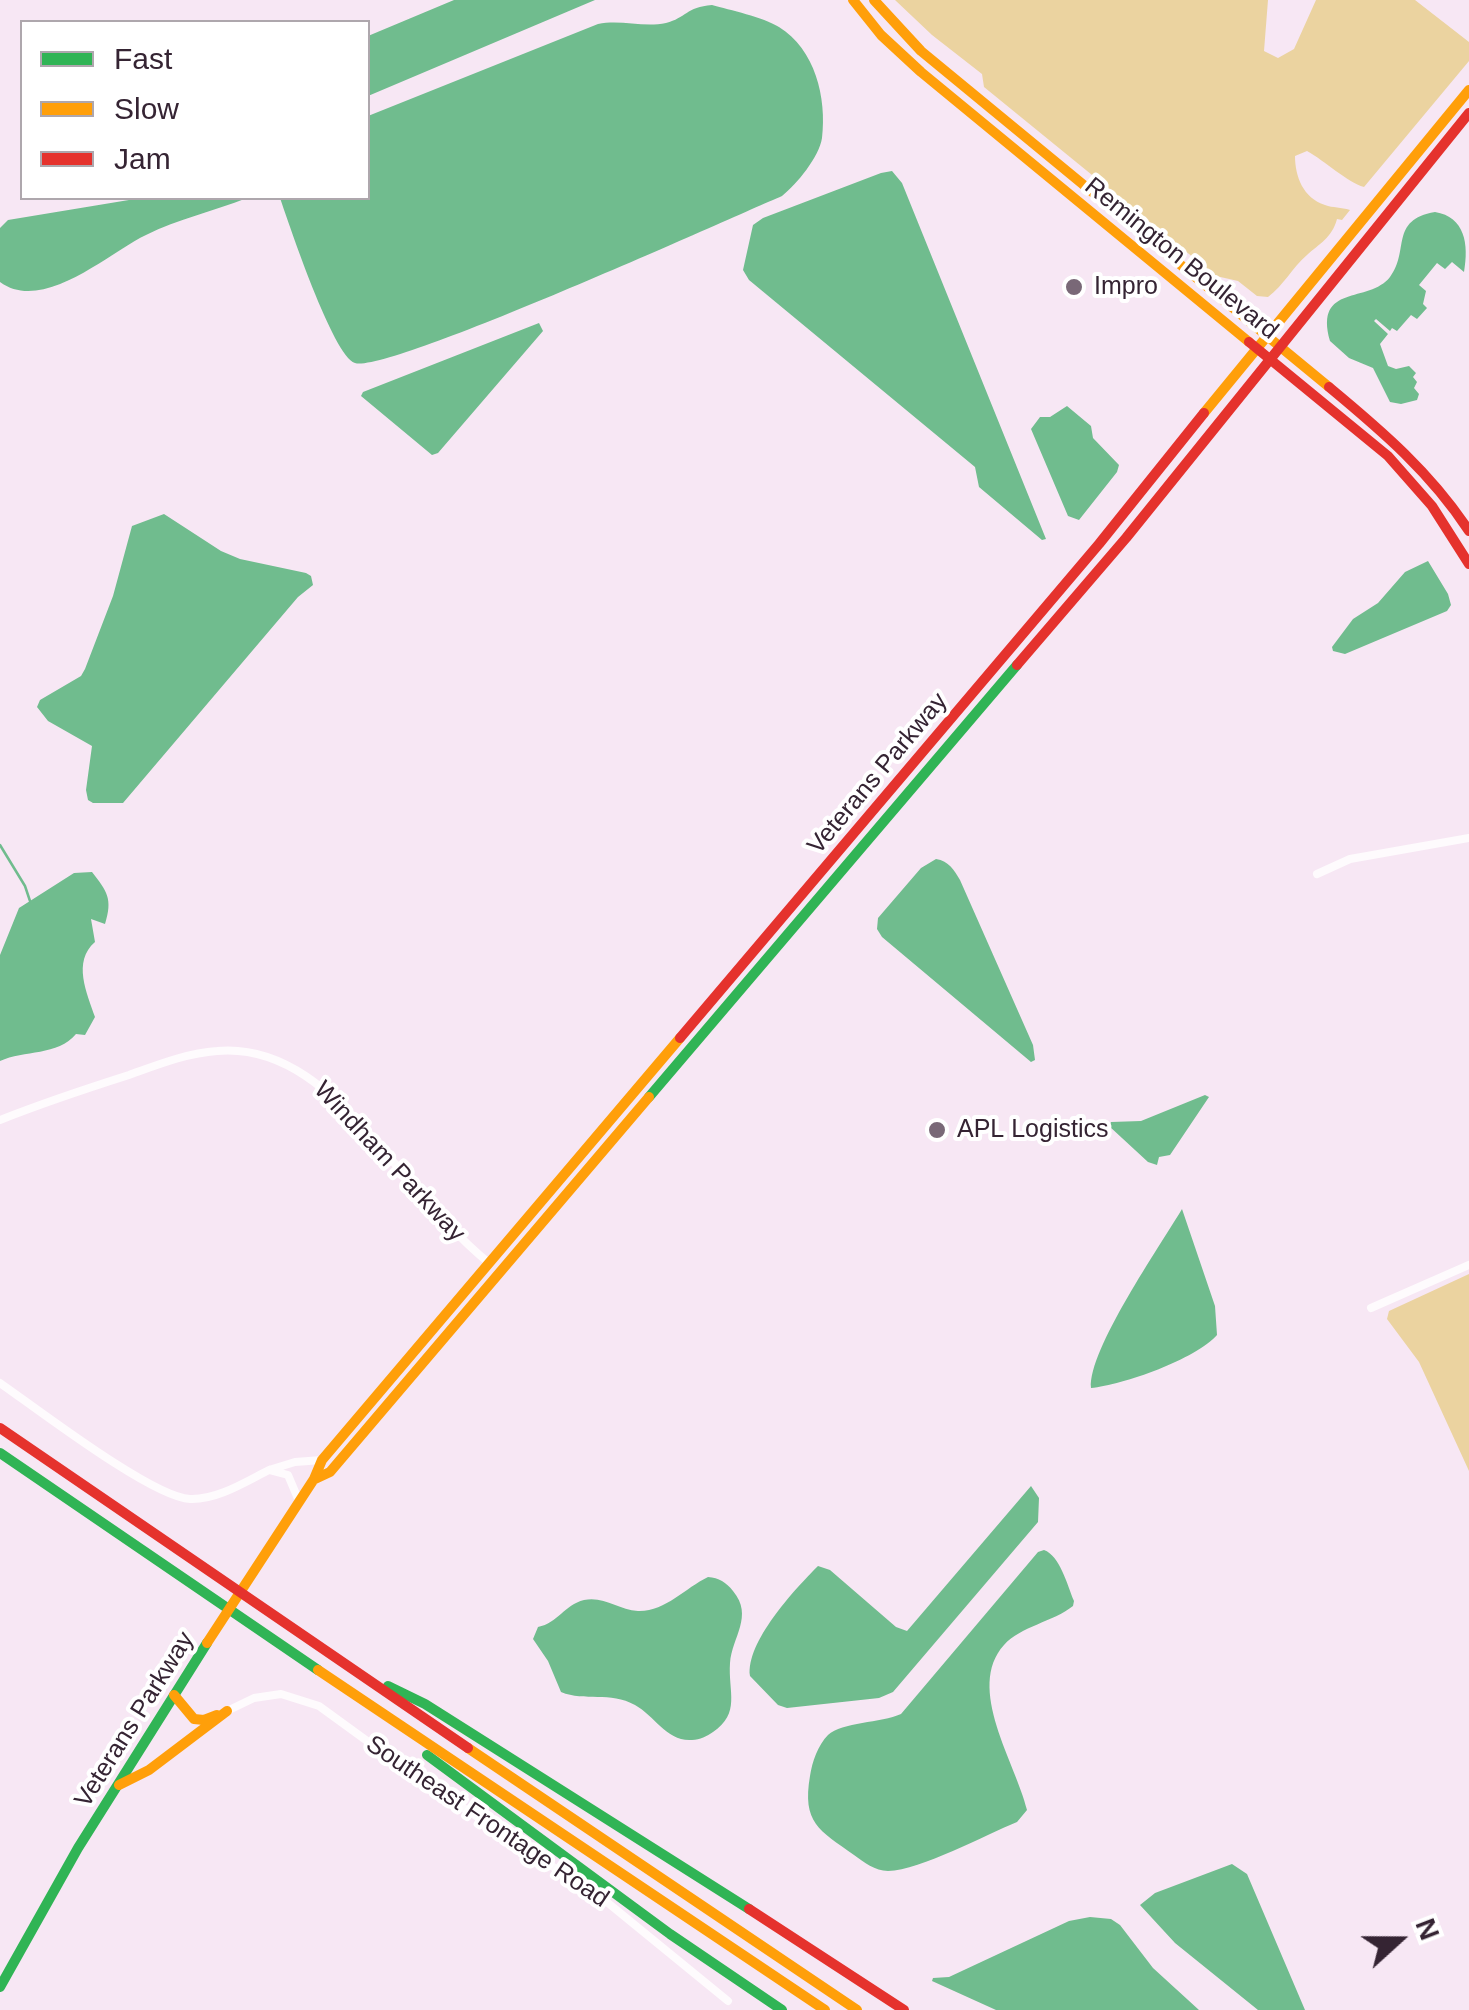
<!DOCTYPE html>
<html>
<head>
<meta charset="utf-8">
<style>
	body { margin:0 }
	#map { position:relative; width:1469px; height:2010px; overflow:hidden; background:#f7e7f4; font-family:Arial,sans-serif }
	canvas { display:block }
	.legend { position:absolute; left:20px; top:20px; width:350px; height:180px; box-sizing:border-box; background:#fff; border:2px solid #aea7ad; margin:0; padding:12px 18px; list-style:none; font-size:30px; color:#352433 }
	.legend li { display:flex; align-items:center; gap:20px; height:50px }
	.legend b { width:50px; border:2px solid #aea7ad }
	.north { position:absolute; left:1349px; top:1890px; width:100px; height:100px; -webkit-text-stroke:8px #fff; paint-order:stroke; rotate:69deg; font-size:28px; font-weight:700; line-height:40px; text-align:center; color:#352433 }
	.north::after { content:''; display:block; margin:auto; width:35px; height:45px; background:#352433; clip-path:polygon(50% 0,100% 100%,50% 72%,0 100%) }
</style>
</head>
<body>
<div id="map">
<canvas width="1469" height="2010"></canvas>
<ul class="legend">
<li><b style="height:12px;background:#30b455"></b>Fast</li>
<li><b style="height:12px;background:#ff9f0a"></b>Slow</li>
<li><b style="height:12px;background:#e5322d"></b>Jam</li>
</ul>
<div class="north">N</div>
</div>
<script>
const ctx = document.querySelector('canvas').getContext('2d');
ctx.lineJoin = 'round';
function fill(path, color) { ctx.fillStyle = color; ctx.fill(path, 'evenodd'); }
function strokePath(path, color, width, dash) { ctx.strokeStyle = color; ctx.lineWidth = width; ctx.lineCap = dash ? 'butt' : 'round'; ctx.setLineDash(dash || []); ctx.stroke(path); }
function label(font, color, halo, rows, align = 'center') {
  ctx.font = font + ' Arial,sans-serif'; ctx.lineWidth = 8; ctx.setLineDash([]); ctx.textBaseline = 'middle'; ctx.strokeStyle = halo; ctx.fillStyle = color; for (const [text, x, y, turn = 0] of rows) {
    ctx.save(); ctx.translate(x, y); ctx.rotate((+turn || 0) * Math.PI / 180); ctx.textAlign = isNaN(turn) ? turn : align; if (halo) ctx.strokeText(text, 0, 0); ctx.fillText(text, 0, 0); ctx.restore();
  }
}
fill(new Path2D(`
	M 895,0 L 1268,0 L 1264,51 L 1278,58 L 1294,49 L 1316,0 L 1415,0 L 1469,42 L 1469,61 L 1364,187 C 1347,182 1325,161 1307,151 L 1295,156 C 1295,176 1303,198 1325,205 C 1333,208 1341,207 1350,210 L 1342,220 L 1337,219 C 1332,238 1319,244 1307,255 C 1292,268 1284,285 1268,297 L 1257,296 L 1238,281 L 1216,276 L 984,87 L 982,74 L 932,35 Z
	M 1469,1274 L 1469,1471 L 1419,1362 L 1387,1319 L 1389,1311 Z`), '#ebd3a0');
fill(new Path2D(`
	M 454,0 L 595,0 L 368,96 L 368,36 Z
	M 712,5 C 730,10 763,17 779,27 C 815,49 827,98 822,138 C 819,157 797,184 782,196 C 728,219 387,374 355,363 C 333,356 289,224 280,198 L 368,198 L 368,116 L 598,24 C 621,19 643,28 666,23 C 686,18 686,7 712,5 Z
	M 892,171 L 902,183 L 1046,539 L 1042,540 L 979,487 L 975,467 L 749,280 L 743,270 L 753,225 L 763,218 L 881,173 Z
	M 141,198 L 247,198 C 214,211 178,219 146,235 C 110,252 43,314 0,282 L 0,228 L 8,220 Z
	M 1435,212 C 1465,217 1469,244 1464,272 L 1452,262 L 1445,269 L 1437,263 L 1419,285 L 1426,291 L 1423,304 L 1427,308 L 1417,319 L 1411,315 L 1397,331 L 1392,328 L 1390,331 L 1376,319 L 1374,321 L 1388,334 L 1380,344 L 1388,366 L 1396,369 L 1409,366 L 1416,373 L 1413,377 L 1417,382 L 1414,388 L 1419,394 L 1417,400 L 1401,404 L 1390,402 L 1373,368 L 1349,358 L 1330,341 C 1314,283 1369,304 1390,277 C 1410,251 1389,220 1435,212 Z
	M 539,323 L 543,331 L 438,453 L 432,455 L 361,396 L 363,392 Z
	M 1067,406 L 1091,426 L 1093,438 L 1119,465 L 1117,472 L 1079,520 L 1068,516 L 1031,429 L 1040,417 L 1050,417 Z
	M 164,514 L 221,551 L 240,559 L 306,573 L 311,576 L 313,585 L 298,597 L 123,803 L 93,803 L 88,800 L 86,790 L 92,746 L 48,721 L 37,707 L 40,700 L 81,676 L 85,669 L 113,596 L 132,526 Z
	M 1428,561 L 1448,594 L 1451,605 L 1447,611 L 1345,654 L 1333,651 L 1332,647 L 1353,619 L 1378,603 L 1405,572 Z
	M 936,859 C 949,861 954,870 960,880 L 1033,1045 L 1035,1060 L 1031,1062 L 882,937 L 877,929 L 878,918 L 921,868 Z
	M 92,872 C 107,891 113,899 105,924 L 91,919 L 95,942 C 72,962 87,993 95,1017 L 85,1035 L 76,1034 C 58,1056 24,1050 0,1061 L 0,955 L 19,908 L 74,873 Z
	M 1205,1095 L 1209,1097 L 1170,1155 L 1159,1157 L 1157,1165 L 1148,1162 L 1109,1126 L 1111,1122 L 1141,1121 Z
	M 1182,1209 L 1215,1306 L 1217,1335 C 1196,1359 1123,1385 1091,1388 C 1088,1350 1160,1246 1182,1209 Z
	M 1031,1486 L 1039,1498 L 1038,1522 L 893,1692 L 879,1698 L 787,1708 L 778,1705 L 750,1676 C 746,1642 794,1590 818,1566 L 830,1570 L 896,1627 L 907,1631 Z
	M 1044,1550 C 1060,1556 1067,1584 1074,1601 L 1073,1606 C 1053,1622 1021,1626 1004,1645 C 965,1688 1016,1763 1027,1810 L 1017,1822 C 985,1835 921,1870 888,1871 C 875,1871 864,1862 854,1855 C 819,1830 802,1823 810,1776 C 812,1762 818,1745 828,1735 C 842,1722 881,1723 901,1714 L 1038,1552 Z
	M 708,1577 C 719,1578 726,1582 733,1591 C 754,1616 732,1637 730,1663 C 728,1692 741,1713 713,1732 C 707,1736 700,1740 692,1740 C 667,1742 655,1716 635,1705 C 610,1691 585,1702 561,1692 L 548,1661 L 533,1639 L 538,1627 C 558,1623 564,1605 584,1600 C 605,1596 618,1610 638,1611 C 665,1612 685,1588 708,1577 Z
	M 1232,1864 L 1247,1874 L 1305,2010 L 1258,2010 L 1175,1943 L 1140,1905 L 1155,1893 Z
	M 1090,1917 L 1111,1919 L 1120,1925 L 1153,1968 L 1199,2010 L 996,2010 L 932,1981 L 933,1978 L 949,1977 L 1069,1921 Z`), '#70bc8e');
strokePath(new Path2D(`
	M 0,845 L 25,886 L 30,901`), '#70bc8e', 2.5);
strokePath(new Path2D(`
	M 1317,874 L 1350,859 L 1469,838
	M 0,1120 C 43,1103 85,1089 129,1075 C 157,1065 187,1053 217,1051 C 284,1045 334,1094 375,1141 C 413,1183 445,1227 489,1263
	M 1371,1308 L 1469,1265
	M 0,1383 C 36,1408 153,1498 190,1499 C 217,1500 245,1482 269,1470
	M 299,1501 L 288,1475 L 269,1470 L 295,1462 L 322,1460
	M 227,1711 L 254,1698 L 281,1694 L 319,1706 L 418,1778 L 608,1903 L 728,2001`), '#fefbfd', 8);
strokePath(new Path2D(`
	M 649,1097 L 1017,665
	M 0,1453 L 318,1670
	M 388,1686 L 425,1704 L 749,1909
	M 427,1755 L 670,1934 L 782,2010
	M 0,1987 L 78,1848 L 207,1643`), '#30b455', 10);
strokePath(new Path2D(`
	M 853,0 L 881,35 L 921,72 L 1249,342
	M 874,0 L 921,51 L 1329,387
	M 1204,413 L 1469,90
	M 315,1479 L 330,1472 L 649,1097
	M 207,1643 L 314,1479 L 322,1460 L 680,1038
	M 318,1670 L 825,2010
	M 174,1695 L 194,1719 L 204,1720 L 217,1715
	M 468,1748 L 857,2010
	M 119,1785 L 149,1770 L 227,1711`), '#ff9f0a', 10);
strokePath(new Path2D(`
	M 1249,342 L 1388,456 L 1432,506 L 1469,564
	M 1329,387 C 1382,431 1431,473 1469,531
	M 1017,665 L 1126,538 L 1469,113
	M 680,1038 L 1099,544 L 1204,413
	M 0,1428 L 468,1748
	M 749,1909 L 904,2010`), '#e5322d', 10);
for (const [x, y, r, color] of [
	[1074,287,10,"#796877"],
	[937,1130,10,"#796877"]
]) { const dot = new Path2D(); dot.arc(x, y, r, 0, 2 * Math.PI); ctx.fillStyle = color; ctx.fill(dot); strokePath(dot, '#fff', 4); }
label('25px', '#352433', '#fff', [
	["Remington Boulevard",1181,259,39],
	["Veterans Parkway",878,774,-50],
	["Windham Parkway",389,1162,47],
	["Veterans Parkway",135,1720,-58],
	["Southeast Frontage Road",487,1822,34]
]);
label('25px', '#352433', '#fff', [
	["Impro",1094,287],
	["APL Logistics",957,1130]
], 'left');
</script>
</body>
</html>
